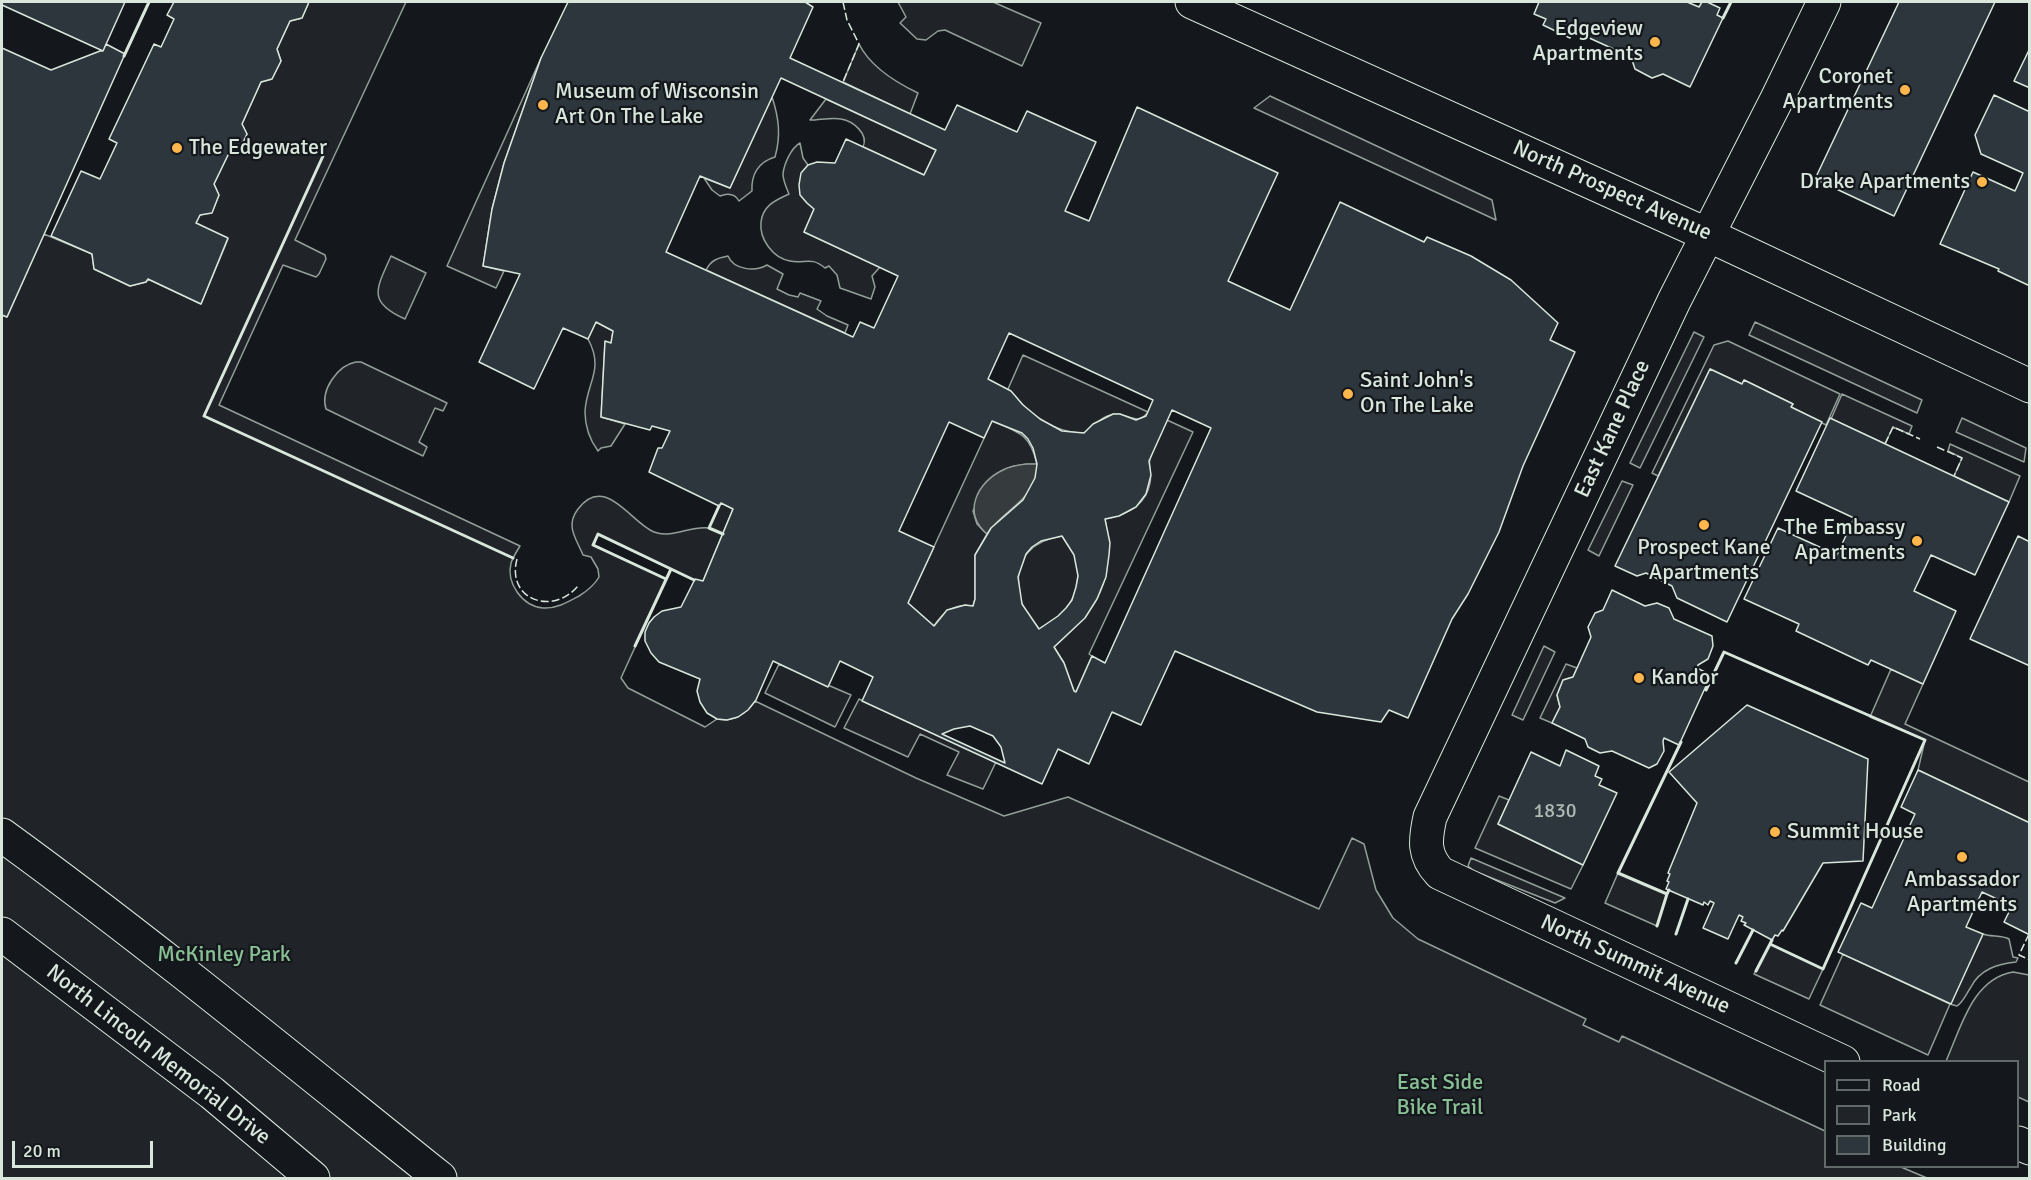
<!DOCTYPE html>
<html>
<head>
<meta charset="utf-8">
<style>
	body { margin:0 }
	#map { position:relative; width:2031px; height:1180px; overflow:hidden; background:#14181c; font-family:Signika,sans-serif }
	canvas { display:block }
	.frame { position:absolute; inset:0; border:3px solid #d8e6dc; pointer-events:none }
	.legend { position:absolute; left:1824px; top:1060px; width:195px; height:108px; box-sizing:border-box; background:#14181c; border:2px solid #626a69; margin:0; padding:8px 10px; list-style:none; font-size:18px; color:#d8e6dc }
	.legend li { display:flex; align-items:center; gap:12px; height:30px }
	.legend b { width:30px; border:2px solid #626a69 }
	.scale { position:absolute; left:12px; top:1141px; width:141px; height:27px; box-sizing:border-box; border:3px solid #d8e6dc; border-top:0; padding-left:8px; font-size:18px; line-height:21px; white-space:nowrap; color:#d8e6dc; -webkit-text-stroke:4px #14181c; paint-order:stroke }
</style>
</head>
<body>
<div id="map">
<canvas width="2031" height="1180"></canvas>
<div class="frame"></div>
<ul class="legend">
<li><b style="height:8px;background:#14181c"></b>Road</li>
<li><b style="height:16px;background:#202428"></b>Park</li>
<li><b style="height:16px;background:#2c363c"></b>Building</li>
</ul>
<div class="scale">20 m</div>
</div>
<script>
const ctx = document.querySelector('canvas').getContext('2d');
ctx.lineJoin = 'round';
function fill(path, color) { ctx.fillStyle = color; ctx.fill(path, 'evenodd'); }
function strokePath(path, color, width, dash) { ctx.strokeStyle = color; ctx.lineWidth = width; ctx.lineCap = dash ? 'butt' : 'round'; ctx.setLineDash(dash || []); ctx.stroke(path); }
function label(font, color, halo, rows, align = 'center') {
  ctx.font = font + ' Signika,sans-serif'; ctx.lineWidth = 4.5; ctx.setLineDash([]); ctx.textBaseline = 'middle'; ctx.strokeStyle = halo; ctx.fillStyle = color; for (const [text, x, y, turn = 0] of rows) {
    ctx.save(); ctx.translate(x, y); ctx.rotate((+turn || 0) * Math.PI / 180); ctx.textAlign = isNaN(turn) ? turn : align; if (halo) ctx.strokeText(text, 0, 0); ctx.fillText(text, 0, 0); ctx.restore();
  }
}
const green = new Path2D(`
	M 309,2 L 406,2 L 295,240 L 325,255 L 326,259 L 319,274 L 316,277 L 283,265 L 219,405 L 520,546 C 517,551 513,557 511,563 C 506,583 522,606 543,608 C 556,609 568,602 579,596 C 587,591 594,586 599,577 L 598,569 L 591,557 L 583,555 C 576,538 565,526 578,509 C 605,473 631,523 654,532 C 672,539 691,525 709,528 L 721,503 L 733,509 L 703,581 L 694,580 L 598,535 L 594,545 L 666,579 L 621,678 L 628,688 L 705,727 L 717,719 C 734,722 745,715 755,701 L 916,778 L 1004,816 L 1068,797 L 1319,909 L 1352,838 L 1364,844 L 1376,890 L 1393,918 L 1418,939 L 1586,1019 L 1583,1025 L 1619,1042 L 1622,1036 L 1825,1131 L 1826,1166 L 1901,1167 L 1927,1178 L 2,1178 L 2,315 L 7,317 L 44,234 L 92,254 L 94,269 L 130,286 L 146,282 L 148,279 L 201,304 L 228,239 L 196,223 L 200,215 L 212,212 L 219,195 L 214,184 L 228,155 L 238,153 L 247,134 L 242,124 L 261,82 L 272,79 L 281,61 L 277,49 L 290,21 L 302,18 Z
	M 898,2 L 993,2 L 1041,23 L 1022,66 L 945,30 L 938,31 L 926,40 L 917,39 L 900,23 L 906,17 Z
	M 859,44 C 870,66 897,83 918,93 L 910,114 L 843,82 Z
	M 541,58 L 504,163 L 492,209 L 483,266 L 504,271 L 496,288 L 447,266 Z
	M 1270,96 L 1492,200 L 1496,220 L 1254,108 Z
	M 772,97 C 779,118 781,136 775,157 C 758,162 751,175 752,191 L 739,201 C 735,194 728,193 720,196 L 712,190 L 704,178 L 730,188 Z
	M 826,99 L 936,150 L 924,175 L 863,147 C 869,134 853,121 841,119 C 832,117 820,120 810,120 Z
	M 800,143 L 803,158 L 808,165 C 795,181 797,197 814,209 L 804,232 L 880,267 L 872,276 L 875,287 L 871,299 L 840,288 L 837,275 L 829,266 L 825,268 C 811,256 805,264 790,261 C 773,258 759,239 761,222 C 763,205 776,200 789,194 C 787,189 783,181 783,174 C 784,164 791,148 800,143 Z
	M 391,256 L 426,273 L 405,319 C 366,302 377,288 391,256 Z
	M 728,256 C 734,270 755,272 767,265 L 783,274 L 777,289 L 789,295 L 798,297 L 800,293 L 821,301 L 817,309 L 827,316 L 848,325 L 845,333 L 706,270 C 711,260 718,258 728,256 Z
	M 596,322 L 613,331 L 611,343 L 605,342 L 601,417 L 625,424 L 611,446 L 601,448 L 598,451 C 590,440 585,426 585,412 C 586,383 605,370 588,339 Z
	M 1755,322 L 1922,400 L 1917,413 L 1749,335 Z
	M 1694,332 L 1704,337 L 1640,468 L 1630,463 Z
	M 1728,341 L 1840,394 L 1826,425 L 1791,407 L 1793,404 L 1744,380 L 1742,384 L 1710,369 L 1658,476 L 1652,473 L 1714,345 Z
	M 1023,355 L 1148,412 C 1138,426 1130,415 1117,414 C 1102,414 1095,427 1084,433 C 1061,433 1041,422 1024,406 C 1018,401 1014,393 1008,389 Z
	M 356,362 L 361,362 L 447,403 L 443,411 L 435,408 L 419,442 L 427,447 L 423,456 L 326,409 C 320,390 338,365 356,362 Z
	M 1842,394 L 1912,426 L 1909,434 L 1893,427 L 1885,444 L 1831,419 Z
	M 1962,418 L 2026,448 L 2024,462 L 1956,432 Z
	M 1167,420 L 1193,432 L 1089,654 L 1092,656 L 1076,692 L 1074,691 L 1064,663 L 1054,647 C 1099,607 1116,581 1105,519 C 1126,515 1146,505 1150,483 C 1152,475 1148,466 1150,459 C 1153,446 1162,432 1167,420 Z
	M 992,421 C 1019,432 1030,434 1037,464 C 994,464 993,478 973,511 L 977,524 L 987,534 L 975,555 L 975,599 L 973,606 C 955,603 944,611 934,626 L 908,603 Z
	M 1950,444 L 2020,476 L 2009,502 L 1954,476 L 1962,458 L 1948,451 Z
	M 1622,481 L 1633,485 L 1599,556 L 1588,550 Z
	M 1062,536 C 1066,543 1072,550 1075,556 C 1082,577 1076,602 1059,616 C 1053,621 1045,625 1039,629 C 1034,622 1027,614 1023,606 C 1020,600 1020,593 1019,587 C 1015,557 1034,540 1062,536 Z
	M 1544,646 L 1555,652 L 1523,720 L 1512,715 Z
	M 779,664 L 851,695 L 835,727 L 765,693 Z
	M 1566,664 L 1577,668 L 1573,677 L 1563,680 L 1557,695 L 1560,707 L 1552,723 L 1540,718 Z
	M 1891,669 L 1923,684 L 1905,724 L 2029,782 L 2029,823 L 1918,770 L 1925,740 L 1870,717 Z
	M 859,699 L 996,762 L 983,789 L 947,775 L 959,752 L 920,734 L 908,757 L 844,728 Z
	M 1499,796 L 1509,800 L 1498,824 L 1583,865 L 1571,889 L 1475,848 Z
	M 1471,858 L 1565,898 L 1555,903 L 1474,871 L 1468,866 Z
	M 1618,873 L 1667,894 L 1657,926 L 1605,903 Z
	M 1983,934 C 1991,937 2002,935 2009,939 L 2013,957 L 2018,958 L 2016,962 C 1998,964 1980,969 1971,987 C 1966,994 1964,1001 1957,1006 L 1950,1004 L 1928,1055 L 1820,1005 L 1843,954 L 1950,1004 Z
	M 1770,944 L 1823,969 L 1809,999 L 1754,974 Z
	M 2013,972 L 2029,975 L 2029,1102 L 2018,1097 L 2018,1062 L 1946,1061 C 1961,1028 1972,979 2013,972 Z`);
fill(green, '#202428');
strokePath(green, '#939e99', 1.5);
const water = new Path2D(`
	M 1027,464 L 1037,464 C 1038,500 1003,509 987,534 C 962,513 977,482 1003,470 C 1010,466 1019,465 1027,464 Z`);
fill(water, '#363b3e');
strokePath(water, '#939e99', 1.5);
const building = new Path2D(`
	M 2,2 L 125,2 L 103,51 L 2,5 Z
	M 174,2 L 309,2 L 302,18 L 290,21 L 277,49 L 281,61 L 272,79 L 261,82 L 242,124 L 247,134 L 238,153 L 228,155 L 214,184 L 219,195 L 212,213 L 200,215 L 196,223 L 228,238 L 201,304 L 148,279 L 146,282 L 130,286 L 94,269 L 92,254 L 51,236 L 81,171 L 100,179 L 117,143 L 109,139 L 154,44 L 161,47 L 174,19 L 167,15 Z
	M 568,2 L 805,2 L 813,7 L 790,58 L 945,130 L 957,105 L 1017,132 L 1027,111 L 1096,142 L 1065,211 L 1089,221 L 1137,107 L 1278,173 L 1228,281 L 1290,310 L 1340,202 L 1424,242 L 1427,237 L 1471,256 L 1511,280 L 1558,323 L 1550,340 L 1575,352 L 1523,466 L 1499,532 L 1468,594 L 1452,619 L 1408,718 L 1389,710 L 1381,722 L 1317,712 L 1175,651 L 1141,725 L 1112,712 L 1089,764 L 1058,749 L 1042,784 L 862,701 L 873,677 L 840,661 L 828,687 L 773,661 L 756,700 L 748,710 L 738,717 L 727,720 L 717,719 L 707,713 L 700,702 L 697,691 L 700,679 L 659,662 L 651,653 L 645,641 L 645,632 L 649,623 L 654,617 L 662,611 L 681,607 L 695,579 L 703,581 L 733,509 L 721,503 L 719,506 L 649,472 L 658,448 L 662,448 L 670,431 L 652,426 L 650,430 L 601,417 L 605,341 L 611,343 L 613,331 L 596,322 L 588,339 L 563,328 L 534,389 L 479,362 L 520,274 L 483,266 L 492,209 L 504,163 L 541,58 ZM 781,78 L 936,150 L 924,175 L 846,139 L 835,163 L 817,162 L 808,165 L 801,173 L 799,185 L 800,195 L 807,203 L 814,209 L 804,232 L 898,276 L 874,328 L 860,322 L 853,337 L 666,252 L 700,176 L 730,188 ZM 1009,333 L 1153,400 L 1146,416 L 1136,420 L 1120,414 L 1113,414 L 1093,424 L 1084,433 L 1062,431 L 1040,419 L 1023,405 L 1011,391 L 988,379 ZM 1172,410 L 1211,428 L 1105,663 L 1092,656 L 1076,692 L 1074,691 L 1064,663 L 1054,647 L 1085,618 L 1097,599 L 1106,577 L 1109,555 L 1110,543 L 1105,519 L 1119,516 L 1136,507 L 1146,494 L 1151,475 L 1149,461 ZM 992,421 L 1022,433 L 1028,439 L 1033,448 L 1037,464 L 1035,478 L 1023,500 L 991,528 L 975,555 L 975,599 L 973,606 L 965,605 L 947,610 L 934,626 L 908,603 L 934,547 L 899,531 L 949,422 L 984,438 ZM 1062,536 L 1074,555 L 1078,576 L 1076,587 L 1072,600 L 1066,608 L 1058,616 L 1039,629 L 1022,604 L 1018,577 L 1026,554 L 1032,547 L 1041,541 ZM 970,726 L 993,736 L 1001,747 L 1005,763 L 942,734 L 954,729 Z
	M 1539,2 L 1687,2 L 1699,7 L 1702,2 L 1707,2 L 1720,8 L 1717,15 L 1723,18 L 1690,87 L 1663,74 L 1652,78 L 1635,69 L 1631,57 L 1574,31 L 1570,38 L 1543,25 L 1546,19 L 1534,14 Z
	M 1899,2 L 1995,2 L 1894,216 L 1815,179 Z
	M 106,44 L 125,54 L 7,317 L 2,315 L 2,48 L 51,70 L 100,51 L 103,51 Z
	M 2030,48 L 2030,88 L 2014,81 Z
	M 1994,95 L 2030,112 L 2030,286 L 1998,271 L 1999,269 L 1940,244 L 1973,172 L 2015,191 L 2023,173 L 1981,154 L 1975,135 Z
	M 1710,369 L 1742,384 L 1744,380 L 1793,404 L 1791,407 L 1822,422 L 1727,622 L 1677,598 L 1672,586 L 1646,573 L 1637,576 L 1615,566 Z
	M 1830,418 L 2009,502 L 1975,575 L 1931,555 L 1914,591 L 1956,611 L 1923,684 L 1871,660 L 1868,665 L 1796,631 L 1799,624 L 1744,599 L 1778,528 L 1837,555 L 1854,518 L 1796,491 Z
	M 2018,536 L 2030,542 L 2030,666 L 1970,639 Z
	M 1612,590 L 1645,606 L 1657,603 L 1669,608 L 1674,619 L 1712,636 L 1713,646 L 1708,659 L 1698,665 L 1697,668 L 1711,675 L 1679,745 L 1664,738 L 1663,741 L 1664,751 L 1657,764 L 1649,768 L 1612,751 L 1600,753 L 1588,747 L 1585,739 L 1552,723 L 1560,707 L 1557,695 L 1563,680 L 1573,677 L 1591,637 L 1588,627 L 1595,613 L 1603,610 Z
	M 1747,705 L 1868,759 L 1863,861 L 1823,863 L 1783,931 L 1782,930 L 1778,936 L 1775,935 L 1772,940 L 1744,925 L 1746,923 L 1741,921 L 1743,917 L 1739,915 L 1728,939 L 1703,928 L 1714,903 L 1710,901 L 1708,905 L 1704,902 L 1703,905 L 1666,889 L 1669,882 L 1667,881 L 1670,874 L 1668,873 L 1697,803 L 1669,772 Z
	M 1566,750 L 1599,766 L 1595,776 L 1602,779 L 1599,785 L 1617,793 L 1583,865 L 1498,824 L 1531,752 L 1560,766 Z
	M 1918,770 L 2030,823 L 2030,935 L 2004,922 L 2012,906 L 1982,892 L 1966,927 L 1983,934 L 1951,1004 L 1838,952 L 1861,903 L 1872,908 L 1915,814 L 1901,807 Z`);
fill(building, '#2c363c');
strokePath(building, '#d8e6dc', 1.5);
const minor = new Path2D(`
	M 1824,2 L 1777,99 L 1674,301 L 1430,817 C 1425,840 1423,855 1440,873 L 1843,1062
	M 2018,1143 L 2030,1148`);
const major = new Path2D(`
	M 1192,2 L 1708,235 L 2030,386
	M 2,835 C 152,944 295,1062 440,1178
	M 2,934 L 212,1093 L 313,1178`);
strokePath(minor, '#d8e6dc', 35);
strokePath(major, '#d8e6dc', 35);
strokePath(minor, '#14181c', 33);
strokePath(major, '#14181c', 33);
strokePath(new Path2D(`
	M 843,2 L 847,20 L 859,44 L 843,82
	M 1885,444 L 1893,427 L 1920,439
	M 1937,447 L 1962,458 L 1954,476
	M 517,559 C 506,600 553,616 578,586
	M 2029,934 L 2019,955 L 2030,960`), '#d8e6dc', 1.5, [8, 3]);
strokePath(new Path2D(`
	M 1723,18 L 1731,2
	M 124,56 L 149,2
	M 323,156 L 204,416 L 513,558
	M 719,506 L 709,528 L 723,534
	M 666,579 L 593,545 L 598,534 L 694,580
	M 635,646 L 671,569
	M 1706,690 L 1724,652 L 1925,740 L 1823,969 L 1770,944 L 1772,940
	M 1669,890 L 1667,894 L 1618,873 L 1681,742
	M 1657,926 L 1667,894
	M 1676,934 L 1688,899
	M 1736,963 L 1753,930
	M 1756,971 L 1770,944`), '#d8e6dc', 3);
for (const [x, y, r, color] of [
	[1655,42,6,"#ffb74d"],
	[1905,90,6,"#ffb74d"],
	[543,105,6,"#ffb74d"],
	[177,148,6,"#ffb74d"],
	[1982,182,6,"#ffb74d"],
	[1348,394,6,"#ffb74d"],
	[1704,525,6,"#ffb74d"],
	[1917,541,6,"#ffb74d"],
	[1639,678,6,"#ffb74d"],
	[1775,832,6,"#ffb74d"],
	[1962,857,6,"#ffb74d"]
]) { const dot = new Path2D(); dot.arc(x, y, r, 0, 2 * Math.PI); ctx.fillStyle = color; ctx.fill(dot); strokePath(dot, '#14181c', 2); }
label('20px', '#adbab4', null, [
	["1830",1555,812]
]);
label('22px', '#d8e6dc', '#14181c', [
	["Edgeview",1643,29,"right"],
	["Apartments",1643,54,"right"],
	["Coronet",1893,77,"right"],
	["Apartments",1893,102,"right"],
	["Museum of Wisconsin",555,92],
	["Art On The Lake",555,117],
	["The Edgewater",189,148],
	["Drake Apartments",1970,182,"right"],
	["Saint John's",1360,381],
	["On The Lake",1360,406],
	["The Embassy",1905,528,"right"],
	["Apartments",1905,553,"right"],
	["Prospect Kane",1704,548,"center"],
	["Apartments",1704,573,"center"],
	["Kandor",1651,678],
	["Summit House",1787,832],
	["Ambassador",1962,880,"center"],
	["Apartments",1962,905,"center"]
], 'left');
label('22px', '#d8e6dc', '#14181c', [
	["North Prospect Avenue",1612,191,24],
	["East Kane Place",1613,429,-65],
	["North Summit Avenue",1635,965,25],
	["North Lincoln Memorial Drive",158,1055,38]
]);
label('22px', '#8ac095', '#14181c', [
	["McKinley Park",224,955],
	["East Side",1440,1083],
	["Bike Trail",1440,1108]
]);
</script>
</body>
</html>
